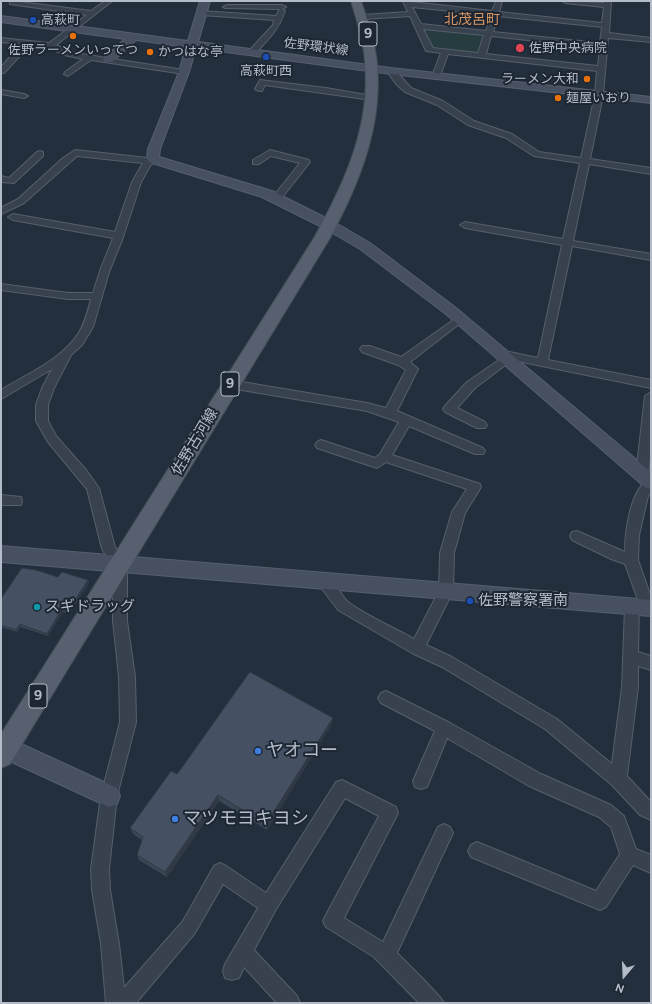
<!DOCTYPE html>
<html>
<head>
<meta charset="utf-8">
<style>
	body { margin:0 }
	#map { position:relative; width:652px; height:1004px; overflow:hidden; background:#242f3e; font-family:Figtree,sans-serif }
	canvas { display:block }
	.frame { position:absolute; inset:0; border:2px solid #b4bcc9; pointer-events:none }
	.north { position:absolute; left:604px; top:956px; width:40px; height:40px; -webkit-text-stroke:3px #1d2633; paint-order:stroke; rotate:199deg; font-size:11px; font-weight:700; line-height:16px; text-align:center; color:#b4bcc9 }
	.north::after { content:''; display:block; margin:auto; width:14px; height:18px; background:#b4bcc9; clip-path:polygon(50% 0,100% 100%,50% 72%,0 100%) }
</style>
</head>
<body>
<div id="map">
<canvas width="652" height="1004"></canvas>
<div class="frame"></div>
<div class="north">N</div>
</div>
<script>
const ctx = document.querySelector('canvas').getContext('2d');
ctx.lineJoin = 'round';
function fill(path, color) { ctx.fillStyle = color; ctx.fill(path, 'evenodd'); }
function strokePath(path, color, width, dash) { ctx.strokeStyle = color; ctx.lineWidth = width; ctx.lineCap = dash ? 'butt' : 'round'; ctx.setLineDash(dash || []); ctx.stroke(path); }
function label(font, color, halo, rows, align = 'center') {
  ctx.font = font + ' Figtree,"Noto Sans JP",sans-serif'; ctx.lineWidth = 4; ctx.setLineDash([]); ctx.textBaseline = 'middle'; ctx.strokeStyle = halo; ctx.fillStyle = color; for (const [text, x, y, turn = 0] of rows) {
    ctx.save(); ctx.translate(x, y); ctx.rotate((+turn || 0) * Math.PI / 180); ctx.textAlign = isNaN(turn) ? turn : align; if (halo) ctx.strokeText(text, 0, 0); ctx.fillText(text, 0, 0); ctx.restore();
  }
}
fill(new Path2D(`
	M 428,28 L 485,35 L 479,54 L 432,49 L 424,30 Z`), '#263c3f');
const street = new Path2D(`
	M 13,1 L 91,11 L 105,1 L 112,1 L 56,45 L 69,51 L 81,54 L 184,70 L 188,72 L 184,74 L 91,60 L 68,76 L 64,74 L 65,72 L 83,59 L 64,55 L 49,47 L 30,45 L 4,73 L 1,73 L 1,67 L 22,44 L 1,42 L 1,38 L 49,43 L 87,15 L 10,4 L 10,2 Z
	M 403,1 L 492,11 L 496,1 L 502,1 L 499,12 L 602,23 L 604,7 L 565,3 L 562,1 L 604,3 L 605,1 L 611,1 L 609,33 L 651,38 L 651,42 L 608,38 L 603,95 L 590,159 L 651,168 L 651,174 L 589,164 L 573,241 L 651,254 L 651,260 L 572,246 L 548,360 L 651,380 L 651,388 L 512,360 L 475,388 L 457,408 L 485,422 L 487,425 L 485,428 L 477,428 L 445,412 L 443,409 L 445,406 L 467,382 L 502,358 L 496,357 L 494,354 L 496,351 L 500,350 L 538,358 L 562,245 L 465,228 L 460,225 L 465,222 L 563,239 L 580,163 L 534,156 L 506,138 L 468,125 L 437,105 L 405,92 L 396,84 L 387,71 L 394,69 L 411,88 L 443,101 L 474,121 L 512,134 L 539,152 L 581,158 L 595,95 L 597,71 L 448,54 L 440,76 L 433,78 L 432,76 L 441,53 L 426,51 L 410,16 L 363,19 L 359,17 L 363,15 L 408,12 ZM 412,7 L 491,15 L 486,31 L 421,24 ZM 498,16 L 602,27 L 600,43 L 493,32 ZM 423,29 L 484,35 L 478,53 L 433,48 ZM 491,36 L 600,48 L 598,66 L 486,54 Z
	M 227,5 L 282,5 L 286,7 L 282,9 L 285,11 C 278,31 269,38 254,55 L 251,55 L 247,53 L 273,25 L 274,20 L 201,15 L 197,13 L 201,11 L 276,16 L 280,9 L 225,8 L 223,7 Z
	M 260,80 L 326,88 L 372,96 L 376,98 L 372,100 L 265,85 L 262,91 L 259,91 L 255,89 Z
	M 1,90 L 24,94 L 28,96 L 24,98 L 1,94 Z
	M 75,150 L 148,158 L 153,156 L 157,159 L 150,166 L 141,182 L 122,240 L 109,272 L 93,327 L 82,345 L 71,355 L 54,388 L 48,405 L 48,421 L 56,436 L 86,470 L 99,488 L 115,547 L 127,565 L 127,621 L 135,677 L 136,722 L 117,796 L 109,869 L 110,890 L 119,944 L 124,988 L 183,921 L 214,866 L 220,863 L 226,866 L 266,893 L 336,782 L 342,780 L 396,807 L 398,813 L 344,918 L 383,942 L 438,827 L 444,824 L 450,827 L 453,833 L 450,839 L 397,953 C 405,961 440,995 444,1003 L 419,1003 L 374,957 L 326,927 L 323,921 L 326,915 L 379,816 L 345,798 L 275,911 L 254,950 L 297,996 L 300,1003 L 277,1003 L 244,967 L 239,978 L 232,980 L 225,978 L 223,971 L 225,964 L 258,908 L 223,884 L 195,933 L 136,1003 L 106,1003 L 101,944 L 92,890 L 91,869 L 101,796 L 120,722 L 119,677 L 113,621 L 113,566 L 102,549 L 87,489 L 48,442 L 36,421 L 36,405 L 42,388 L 52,369 L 1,399 L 1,390 C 27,374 61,360 78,334 C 85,324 88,311 91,299 L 68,299 L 1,290 L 1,284 L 68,293 L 93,293 L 101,268 L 113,238 L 13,220 L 8,217 L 13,214 L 115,232 L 132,182 L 143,163 L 77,156 L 24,203 L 1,214 L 1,208 L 18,199 L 63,158 Z
	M 270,150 L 309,160 L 310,162 L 280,200 L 277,201 L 272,198 L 300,163 L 271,156 L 259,164 L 253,164 L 253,160 Z
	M 40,151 L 43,152 L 43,156 L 14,183 L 1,182 L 1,176 L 9,178 L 37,152 Z
	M 459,316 L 463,317 L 464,319 L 463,321 L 410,362 L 418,369 L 397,411 L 483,448 L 485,451 L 483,454 L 475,454 L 409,426 L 392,455 L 480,484 L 481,487 L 465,513 L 454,553 L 453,591 L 426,645 L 452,657 L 557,719 L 612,764 L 622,687 L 625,607 L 627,603 L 632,601 L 637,603 L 639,607 L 638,652 L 651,656 L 651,670 L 638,666 L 638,687 L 627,776 L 651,802 L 651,820 L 640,815 L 612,785 L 545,729 L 442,667 L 412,653 L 338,610 L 320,586 L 318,582 L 320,578 C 334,573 339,595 348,602 C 365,615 395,628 414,639 L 439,591 L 440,553 L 452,512 L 467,489 L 386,462 L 377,468 L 317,448 L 315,445 L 317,442 L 321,440 L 375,458 L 380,454 L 399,422 L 367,411 L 230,388 L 224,384 L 230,380 L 367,403 L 386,408 L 406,370 L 398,365 L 362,352 L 360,349 L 362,346 L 370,346 L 401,357 Z
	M 651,392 L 651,450 L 648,474 L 646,477 L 642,479 L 638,477 L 636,474 L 645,396 Z
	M 651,479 L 651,493 L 648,496 L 639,535 L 638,560 L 651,597 L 651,613 L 643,612 L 641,608 L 625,564 L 611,559 L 572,540 L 570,536 L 572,532 L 577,531 L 625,552 C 625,533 630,486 651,479 Z
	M 1,495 L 21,497 L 22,501 L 21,505 L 1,505 Z
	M 386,691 L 450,723 L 541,774 L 611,805 L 624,816 L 636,849 L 651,855 L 651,873 L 633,865 L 606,907 L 600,910 L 471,857 L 468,851 L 471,845 L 477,842 L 596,891 L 620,854 L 611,827 L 599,817 L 529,786 L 447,738 L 427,787 L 421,789 L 415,787 L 413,781 L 435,731 L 381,703 L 378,698 L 381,693 Z`);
const secondary = new Path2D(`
	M 200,1 L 210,1 L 198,42 L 391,68 L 651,97 L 651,103 L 391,74 L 196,48 L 189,72 L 160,149 L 159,157 L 272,191 L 334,222 L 370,243 L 456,308 L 651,472 L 651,489 L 645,487 L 446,314 L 360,249 L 324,228 L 262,197 L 149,162 L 147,159 L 148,149 L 179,72 L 186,47 L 136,40 L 112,62 L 104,62 L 103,60 L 104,58 L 125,39 L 1,22 L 1,16 L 188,41 Z
	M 1,546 L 651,600 L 651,616 L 1,562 Z
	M 6,737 L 117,788 L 120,796 L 117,804 L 109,807 L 1,757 L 1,739 Z`);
const primary = new Path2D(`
	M 351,1 L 361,1 C 368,21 375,42 377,63 C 383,126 359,184 330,238 L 10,764 L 1,768 L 1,734 L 314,238 C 344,184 371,126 365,63 C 364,41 357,21 351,1 Z`);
strokePath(street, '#565f6c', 2);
strokePath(secondary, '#565f6c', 2);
strokePath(primary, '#414a57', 2);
fill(street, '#38414e');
fill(secondary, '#465061');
fill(primary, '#56606e');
fill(new Path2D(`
	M 58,577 L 89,583 L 69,614 L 63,612 L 48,636 L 21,627 L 17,632 L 1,627 L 1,599 Z
	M 332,724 L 267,830 L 219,801 L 167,877 L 139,860 L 137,855 L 142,840 L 133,834 L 130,828 L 177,774 Z`), '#3b4654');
fill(new Path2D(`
	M 88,580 L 89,583 L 69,614 L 68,611 Z
	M 62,609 L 63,612 L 48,636 L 47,634 Z
	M 20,624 L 21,627 L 17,632 L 16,630 Z
	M 333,718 L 332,724 L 267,830 L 266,824 Z
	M 218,795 L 219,801 L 167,877 L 165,872 Z`), '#303945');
const building = new Path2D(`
	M 22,568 L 36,570 L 58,577 L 62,572 L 88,580 L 68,611 L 62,609 L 47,634 L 20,624 L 16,630 L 1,625 L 1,599 Z
	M 250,672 L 333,718 L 266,824 L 218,795 L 165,872 L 137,855 L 143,837 L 130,828 L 171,771 L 177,774 Z`);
fill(building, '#455162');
strokePath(building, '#303945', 1);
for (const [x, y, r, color] of [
	[33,20,4,"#1a4fb4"],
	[73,36,4,"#e8710a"],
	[520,48,5,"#e0444e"],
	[150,52,4,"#e8710a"],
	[266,57,4,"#1a4fb4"],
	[587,79,4,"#e8710a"],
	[558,98,4,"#e8710a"],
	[470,601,4,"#1a4fb4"],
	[37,607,4,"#0f9aa8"],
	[258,751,4,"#3f7fe0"],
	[175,819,4,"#3f7fe0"]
]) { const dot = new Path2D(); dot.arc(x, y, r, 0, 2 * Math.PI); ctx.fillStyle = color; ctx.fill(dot); strokePath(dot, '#1d2633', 1.5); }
label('13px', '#b4bcc9', '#1d2633', [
	["高萩町",41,20],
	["佐野中央病院",529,48],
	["佐野ラーメンいってつ",73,50,"center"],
	["かつはな亭",158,52],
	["高萩町西",266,71,"center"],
	["ラーメン大和",579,79,"right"],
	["麺屋いおり",566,98]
], 'left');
label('13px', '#b4bcc9', '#1d2633', [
	["佐野環状線",316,47,7]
]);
label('14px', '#d59563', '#1d2633', [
	["北茂呂町",472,20]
]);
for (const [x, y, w] of [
	[368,34,18],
	[230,384,18],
	[38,696,18]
]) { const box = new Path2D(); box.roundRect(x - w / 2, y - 12, w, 24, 3); ctx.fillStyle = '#1d2633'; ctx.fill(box); strokePath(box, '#b4bcc9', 1); }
label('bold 14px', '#b4bcc9', null, [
	["9",368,34],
	["9",230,384],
	["9",38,696]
]);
label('15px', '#b4bcc9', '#1d2633', [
	["佐野古河線",195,442,-59]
]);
label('15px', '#b4bcc9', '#1d2633', [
	["佐野警察署南",478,601],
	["スギドラッグ",45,607]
], 'left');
label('18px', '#b4bcc9', '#1d2633', [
	["ヤオコー",266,751],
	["マツモヨキヨシ",183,819]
], 'left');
</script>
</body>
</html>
